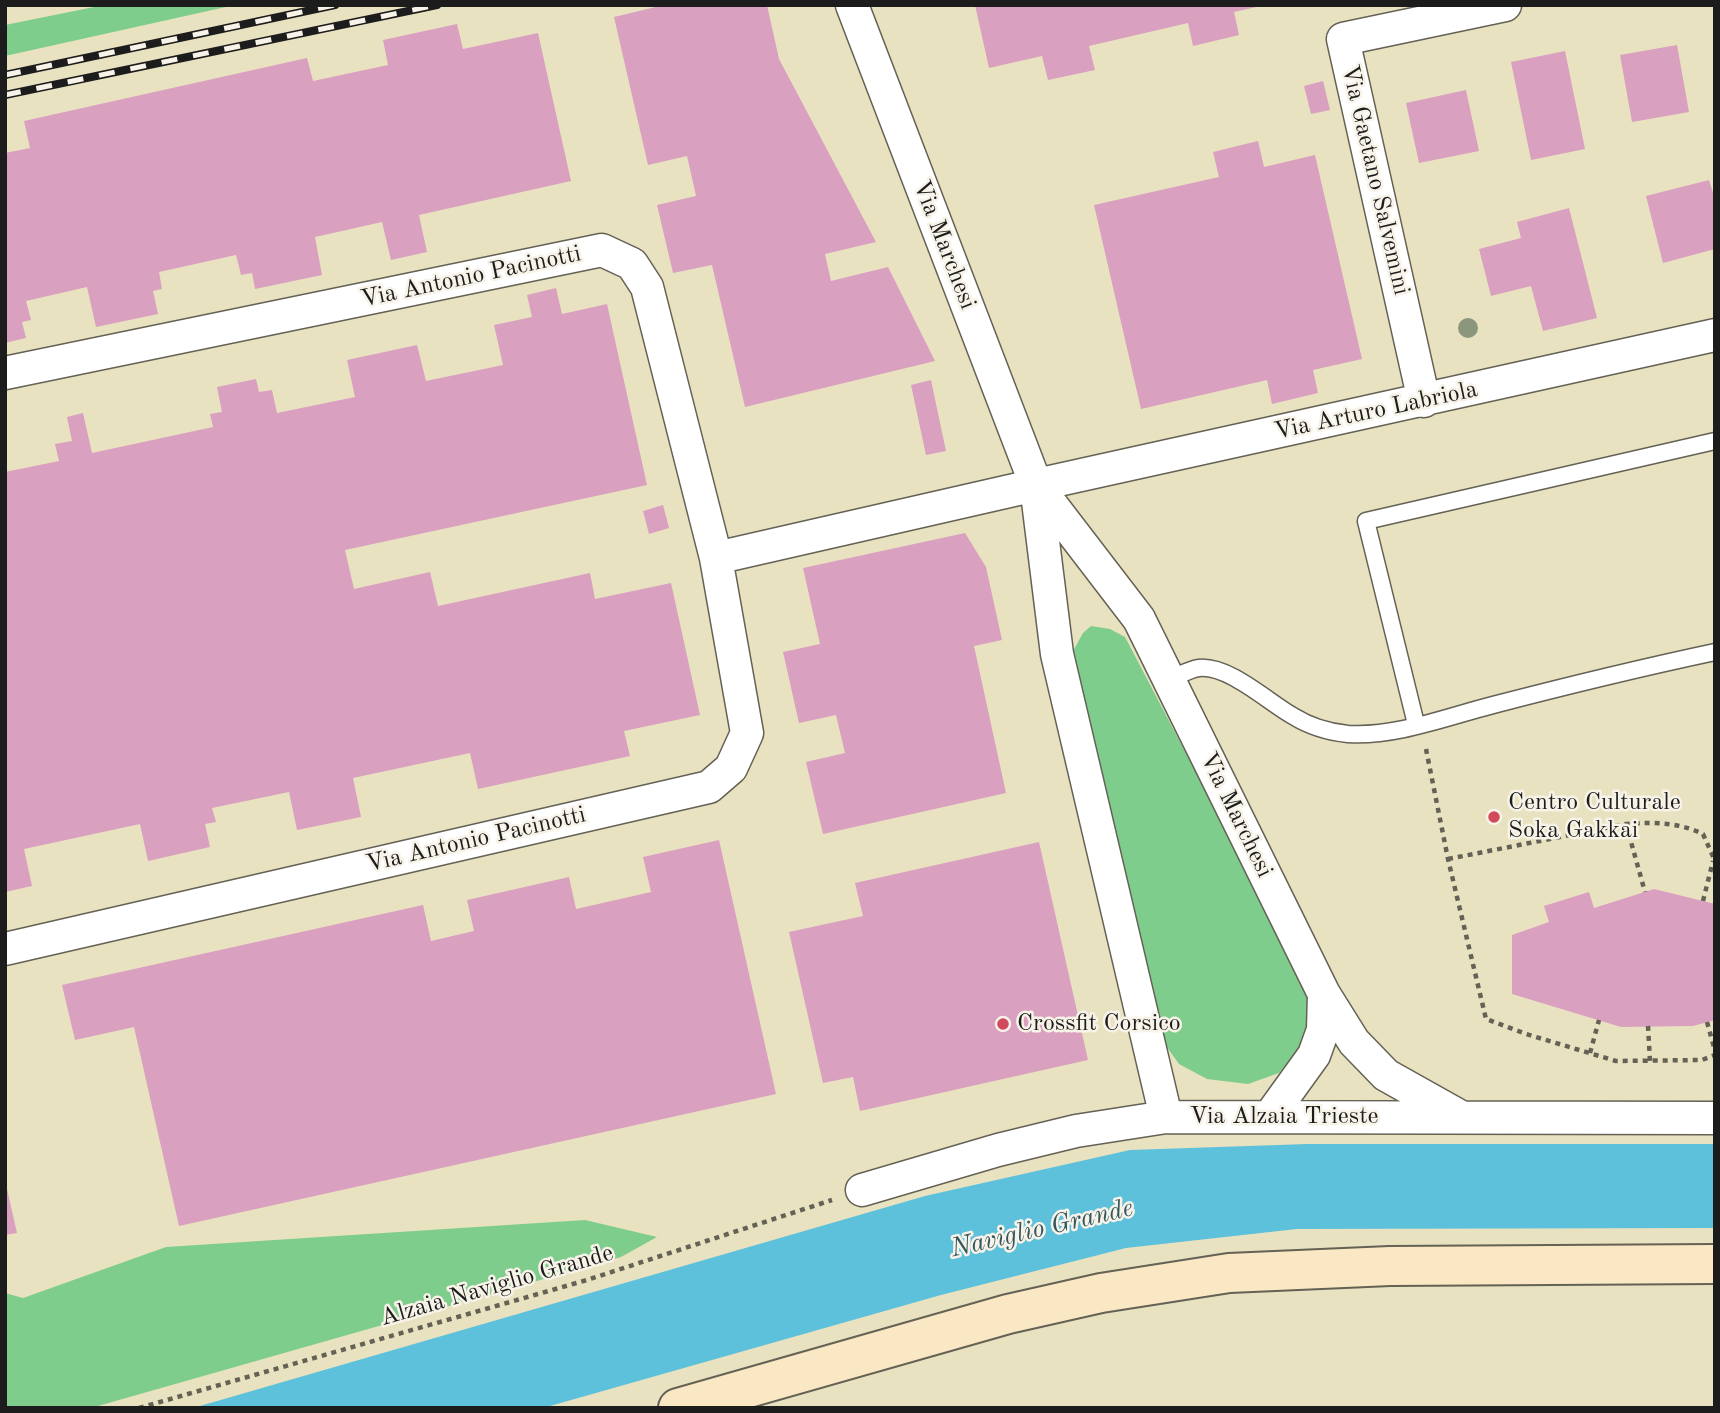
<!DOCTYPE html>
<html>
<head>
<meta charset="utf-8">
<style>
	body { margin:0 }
	#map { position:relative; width:1720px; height:1413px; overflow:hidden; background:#e9e2c0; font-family:"Old Standard TT",serif }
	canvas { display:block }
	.frame { position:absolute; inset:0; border:7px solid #1c1c1c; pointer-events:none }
</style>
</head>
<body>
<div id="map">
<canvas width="1720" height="1413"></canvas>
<div class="frame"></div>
</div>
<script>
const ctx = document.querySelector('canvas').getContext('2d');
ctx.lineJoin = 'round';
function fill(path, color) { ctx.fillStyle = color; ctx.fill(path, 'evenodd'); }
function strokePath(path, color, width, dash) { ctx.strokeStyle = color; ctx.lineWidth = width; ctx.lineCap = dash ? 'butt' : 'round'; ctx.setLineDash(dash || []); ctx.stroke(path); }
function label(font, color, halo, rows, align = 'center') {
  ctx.font = font + ' "Old Standard TT",serif'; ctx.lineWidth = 5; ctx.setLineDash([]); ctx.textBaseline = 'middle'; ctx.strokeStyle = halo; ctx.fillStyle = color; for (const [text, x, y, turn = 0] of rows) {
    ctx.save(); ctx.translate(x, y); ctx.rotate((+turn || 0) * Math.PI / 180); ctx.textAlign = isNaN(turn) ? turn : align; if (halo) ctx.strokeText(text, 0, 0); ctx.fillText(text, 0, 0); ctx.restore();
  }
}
fill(new Path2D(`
	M 104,5 L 235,5 L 5,56 L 5,25 Z
	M 1091,626 L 1110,629 L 1125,637 L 1306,982 L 1312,1011 L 1300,1047 L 1279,1073 L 1248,1084 L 1207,1079 L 1179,1064 L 1161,1039 L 1072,653 L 1083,633 Z
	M 585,1220 L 657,1237 L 621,1257 L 91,1408 L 5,1408 L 5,1293 L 23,1298 L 166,1247 Z`), '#7ecd8d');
fill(new Path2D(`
	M 1307,1144 L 1715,1144 L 1715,1228 L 1297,1229 L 1126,1248 L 941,1295 L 543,1408 L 193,1408 L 925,1196 L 1130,1150 Z`), '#5ec1dc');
fill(new Path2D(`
	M 664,5 L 767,5 L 779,59 L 876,242 L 825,254 L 831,281 L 888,267 L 935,361 L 745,407 L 712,265 L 673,273 L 657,205 L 696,196 L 687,156 L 648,165 L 614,17 Z
	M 975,5 L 1261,5 L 1261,6 L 1234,12 L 1239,35 L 1193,46 L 1188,23 L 1089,46 L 1095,70 L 1048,80 L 1042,56 L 989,68 Z
	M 457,24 L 463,49 L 538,33 L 571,181 L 419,215 L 427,252 L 391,260 L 382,222 L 315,237 L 322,275 L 255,289 L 252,273 L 241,275 L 236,255 L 159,272 L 162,289 L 153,291 L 158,314 L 96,327 L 87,287 L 26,301 L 31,320 L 22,322 L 26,338 L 5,343 L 5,153 L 30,148 L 24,121 L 307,58 L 313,81 L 388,65 L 383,40 Z
	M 1677,45 L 1689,112 L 1632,122 L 1620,55 Z
	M 1565,51 L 1585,149 L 1531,160 L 1511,62 Z
	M 1323,81 L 1330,110 L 1311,114 L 1304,86 Z
	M 1466,90 L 1479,151 L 1419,163 L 1406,103 Z
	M 1258,141 L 1264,167 L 1315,155 L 1362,359 L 1313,370 L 1318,393 L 1272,404 L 1267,380 L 1141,409 L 1094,205 L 1219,177 L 1213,152 Z
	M 1709,180 L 1715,199 L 1715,249 L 1663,263 L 1646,196 Z
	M 1569,208 L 1597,318 L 1543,331 L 1531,286 L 1491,296 L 1479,249 L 1521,238 L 1517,222 Z
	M 556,288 L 562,314 L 607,304 L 647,485 L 345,550 L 354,589 L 430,572 L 438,606 L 590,573 L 595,599 L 671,583 L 700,715 L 624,731 L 630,756 L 478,789 L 470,753 L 353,778 L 361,817 L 297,830 L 289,792 L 212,808 L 216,822 L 205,824 L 210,847 L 148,861 L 140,824 L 24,849 L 32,886 L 5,892 L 5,472 L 59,461 L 55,444 L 72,441 L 67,417 L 83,413 L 92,453 L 213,427 L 210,414 L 222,412 L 217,387 L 256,379 L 259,392 L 272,390 L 277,413 L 355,397 L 347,360 L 417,345 L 426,381 L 503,365 L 494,325 L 532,317 L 527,295 Z
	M 931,380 L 946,451 L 926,455 L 911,385 Z
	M 663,505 L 669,528 L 649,534 L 643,511 Z
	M 965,533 L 986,567 L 1002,640 L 974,646 L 1006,793 L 823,834 L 806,762 L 845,753 L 836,715 L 799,723 L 783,652 L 820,644 L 803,568 Z
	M 719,840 L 776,1094 L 179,1226 L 134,1027 L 75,1040 L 62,985 L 423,905 L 431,941 L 474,931 L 467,900 L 569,877 L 576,909 L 651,892 L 643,857 Z
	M 1039,842 L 1088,1060 L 860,1111 L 853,1077 L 823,1083 L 789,932 L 863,916 L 855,883 Z
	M 1654,889 L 1715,904 L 1715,1020 L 1693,1026 L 1621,1027 L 1512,994 L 1512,935 L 1549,922 L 1544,906 L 1589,892 L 1594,908 Z
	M 5,1180 L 17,1233 L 5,1235 Z`), '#d9a0c0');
const service = new Path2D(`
	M 1170,679 C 1178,676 1190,669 1199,668 C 1229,665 1268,702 1293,716 C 1309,726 1328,732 1348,734 C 1396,737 1446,717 1493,705 C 1566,686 1640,668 1715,652
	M 1416,724 L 1366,521 L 1715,441`);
const minor = new Path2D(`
	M 852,5 L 1036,485 L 1057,654 L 1166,1117
	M 5,373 L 602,250 L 632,264 L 647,287 L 716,558 L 747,733 L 731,768 L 709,787 L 5,949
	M 1424,401 L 1343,39 L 1505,5
	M 1037,486 L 1139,619 L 1324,994 L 1354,1042 L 1386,1075 L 1461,1117
	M 716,558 L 1036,485 L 1715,335
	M 1270,1116 L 1314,1055 L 1323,1030 L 1324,994
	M 862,1190 L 998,1150 L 1076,1131 L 1166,1117 L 1715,1118`);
const secondary = new Path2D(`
	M 678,1408 L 1008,1314 L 1101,1293 L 1229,1273 L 1390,1266 L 1715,1264`);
strokePath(service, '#646155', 19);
strokePath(minor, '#646155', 35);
strokePath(secondary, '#646155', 42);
strokePath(new Path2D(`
	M 1426,749 L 1448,859 L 1486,1019 L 1526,1034 L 1616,1061 L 1702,1060 L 1715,1055
	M 1626,824 L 1645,892
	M 1448,859 L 1626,824 C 1654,822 1678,822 1703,834 L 1715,861
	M 1703,901 L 1713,861
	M 1707,1022 L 1715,1051
	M 1648,1026 L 1650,1061
	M 1590,1053 L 1599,1020
	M 139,1408 L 587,1280 L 832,1200`), '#646155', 4.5, [5, 5]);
strokePath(service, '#fff', 16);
strokePath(minor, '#fff', 32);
strokePath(secondary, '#fae7c3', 38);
const rail = new Path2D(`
	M 5,75 L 335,5
	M 5,95 L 437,5`);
strokePath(rail, '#1c1c1c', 8);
strokePath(rail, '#f7f3e8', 5, [16]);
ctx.fillStyle = '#8b977c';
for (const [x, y] of [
	[1468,328]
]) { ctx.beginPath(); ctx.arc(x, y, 10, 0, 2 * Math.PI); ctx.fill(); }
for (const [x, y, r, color] of [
	[1494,817,7,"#d1495b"],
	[1003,1024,7,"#d1495b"]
]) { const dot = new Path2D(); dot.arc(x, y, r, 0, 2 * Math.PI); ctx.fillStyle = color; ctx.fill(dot); strokePath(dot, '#f7f3e8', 2.5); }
label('24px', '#1c1c1c', '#f7f3e8', [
	["Via Gaetano Salvemini",1375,180,77],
	["Via Marchesi",944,245,69],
	["Via Antonio Pacinotti",471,277,-12],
	["Via Arturo Labriola",1376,411,-12],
	["Via Marchesi",1236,815,64],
	["Via Antonio Pacinotti",476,840,-13],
	["Via Alzaia Trieste",1284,1117],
	["Alzaia Naviglio Grande",497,1286,-16]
]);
label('24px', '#1c1c1c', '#f7f3e8', [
	["Centro Culturale",1508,803],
	["Soka Gakkai",1508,831],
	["Crossfit Corsico",1017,1024]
], 'left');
label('italic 26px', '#33565f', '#f7f3e8', [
	["Naviglio Grande",1042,1229,-13]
]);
</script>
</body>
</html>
